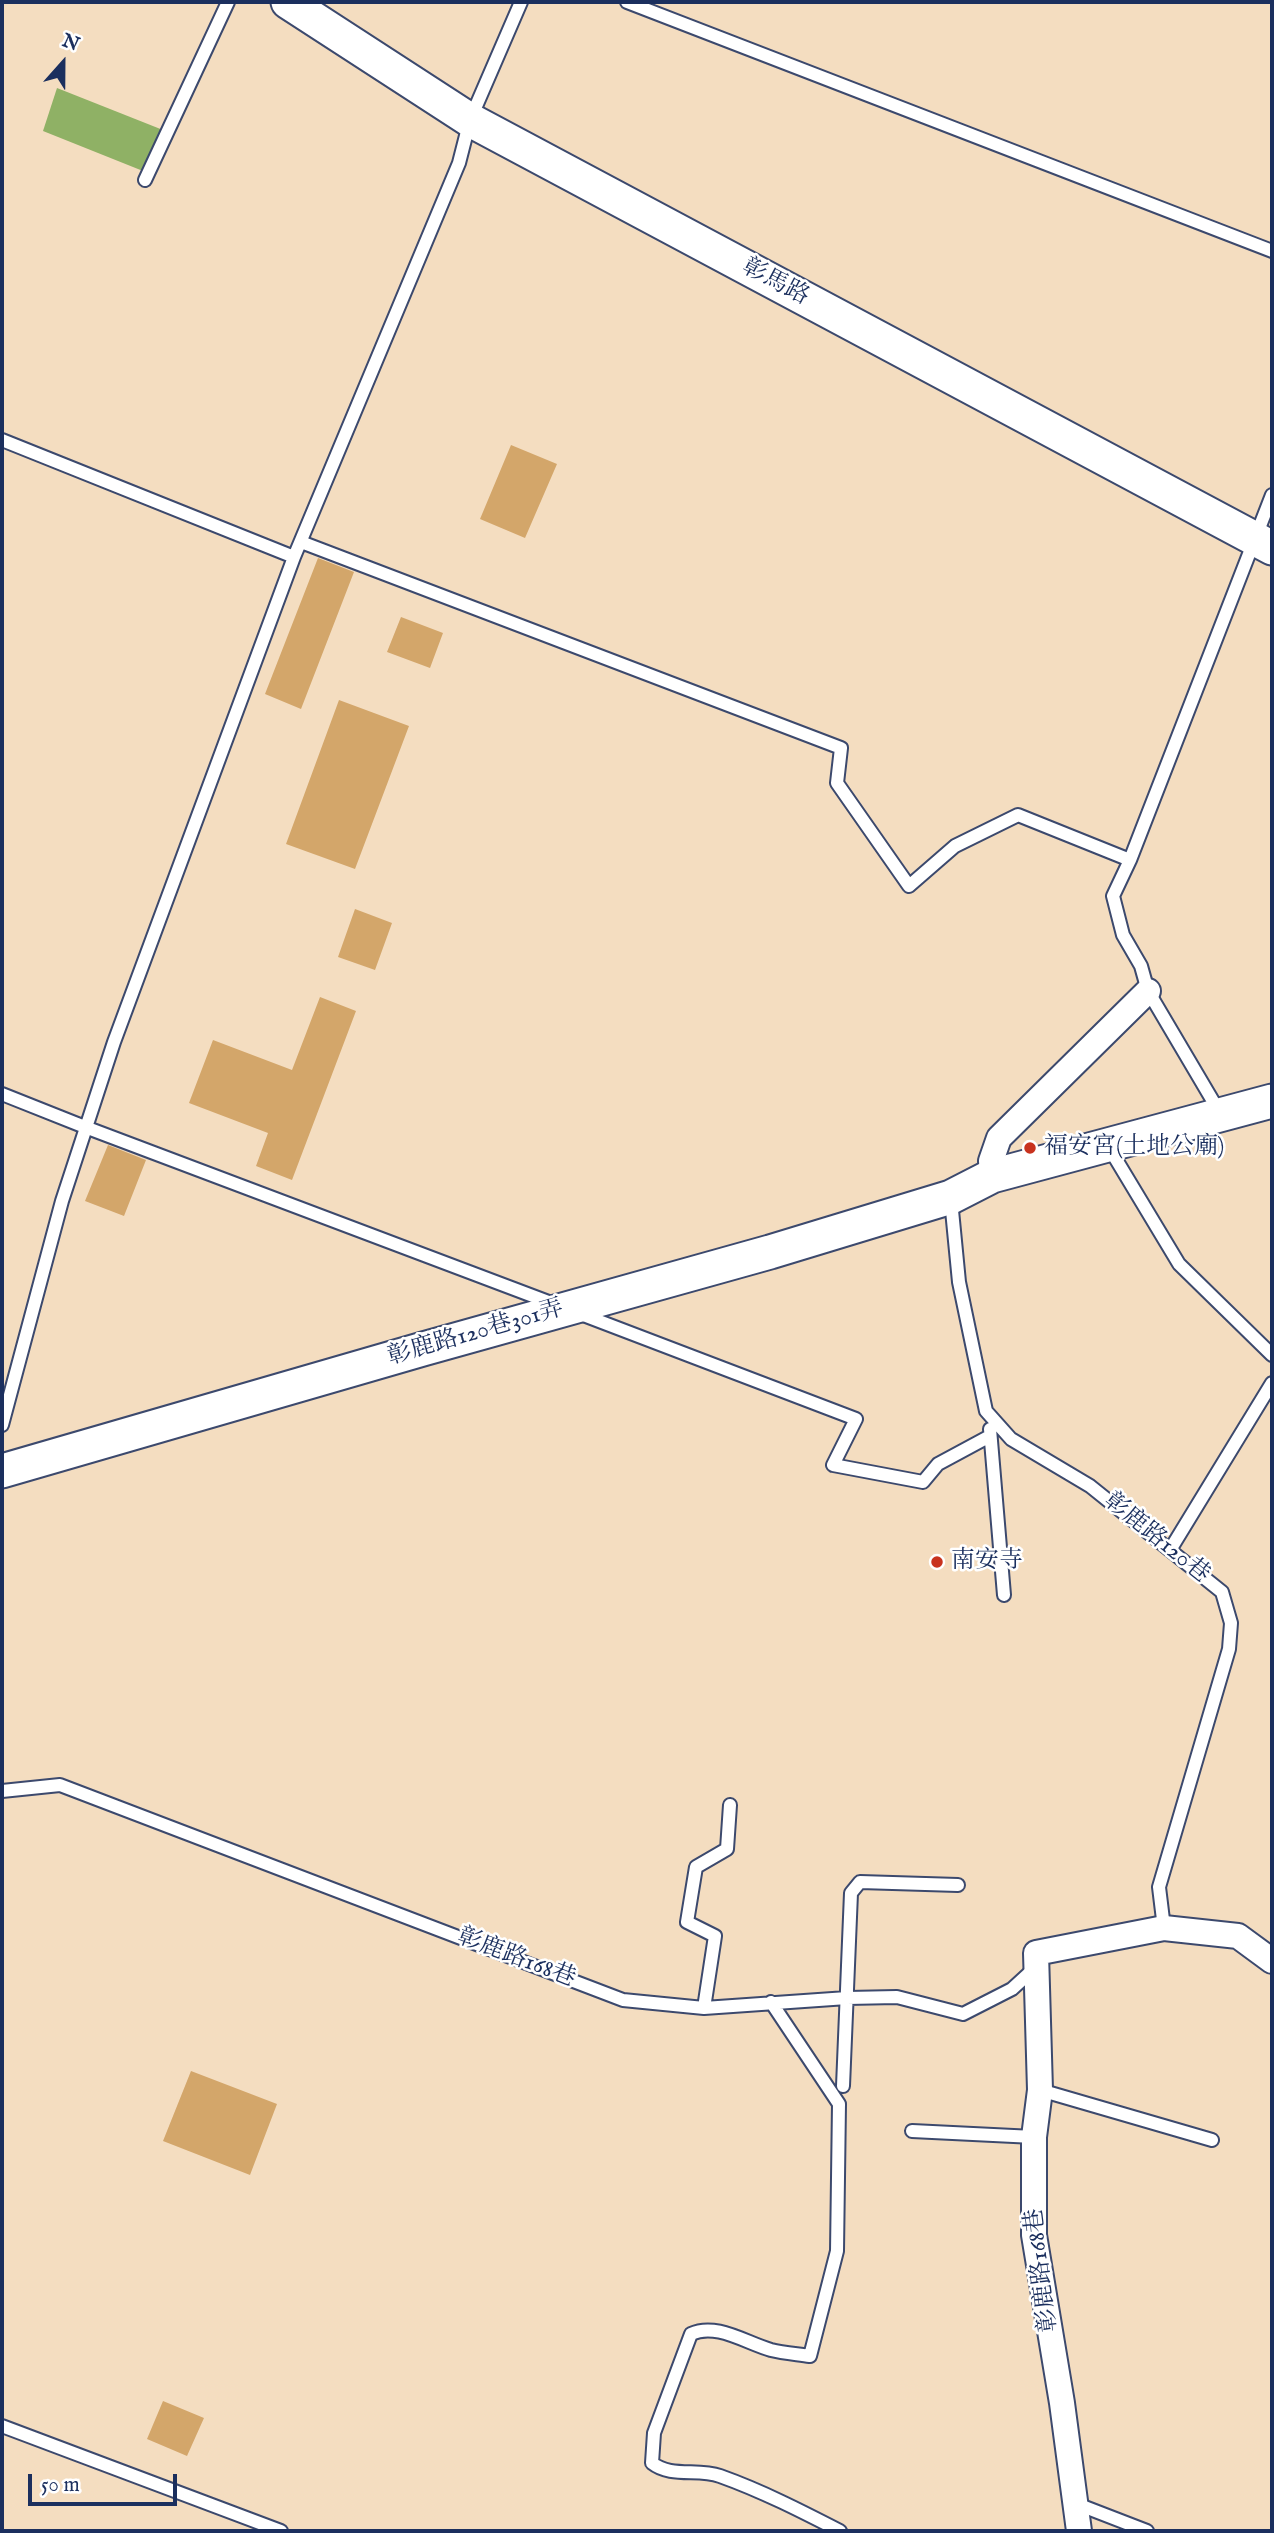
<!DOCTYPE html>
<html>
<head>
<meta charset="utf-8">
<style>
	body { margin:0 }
	#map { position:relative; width:1274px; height:2533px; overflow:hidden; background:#f4ddc0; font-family:"IM FELL English",serif }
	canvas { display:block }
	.frame { position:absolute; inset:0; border:4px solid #1b2f5e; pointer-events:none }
	.north { position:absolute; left:28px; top:28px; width:70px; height:70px; -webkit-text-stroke:5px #fff; paint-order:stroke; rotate:21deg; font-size:19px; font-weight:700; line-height:28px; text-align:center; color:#1b2f5e }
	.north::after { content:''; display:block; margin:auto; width:24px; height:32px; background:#1b2f5e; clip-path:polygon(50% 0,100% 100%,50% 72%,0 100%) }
	.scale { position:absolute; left:28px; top:2474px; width:149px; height:32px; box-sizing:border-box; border:4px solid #1b2f5e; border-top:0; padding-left:9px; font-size:21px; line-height:24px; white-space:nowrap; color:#1b2f5e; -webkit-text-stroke:5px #fff; paint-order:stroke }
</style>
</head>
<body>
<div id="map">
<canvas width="1274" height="2533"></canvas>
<div class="frame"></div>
<div class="north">N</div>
<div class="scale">50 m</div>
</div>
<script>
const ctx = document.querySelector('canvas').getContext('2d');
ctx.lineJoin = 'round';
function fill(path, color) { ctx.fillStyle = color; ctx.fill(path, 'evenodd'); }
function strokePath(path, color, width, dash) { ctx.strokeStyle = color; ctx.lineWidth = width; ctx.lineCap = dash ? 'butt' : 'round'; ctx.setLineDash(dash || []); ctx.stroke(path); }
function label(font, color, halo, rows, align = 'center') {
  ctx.font = font + ' "IM FELL English","Noto Serif TC",serif'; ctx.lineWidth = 5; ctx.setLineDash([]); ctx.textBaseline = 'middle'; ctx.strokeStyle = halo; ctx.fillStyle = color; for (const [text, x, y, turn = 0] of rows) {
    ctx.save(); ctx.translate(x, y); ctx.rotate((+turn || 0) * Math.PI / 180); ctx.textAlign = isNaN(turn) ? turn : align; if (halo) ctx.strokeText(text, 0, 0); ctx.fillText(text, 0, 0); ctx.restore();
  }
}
fill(new Path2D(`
	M 57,88 L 163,130 L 148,173 L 43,131 Z`), '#8fb165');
fill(new Path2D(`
	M 511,445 L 557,464 L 525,538 L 480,519 Z
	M 318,558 L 354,572 L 301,709 L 265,694 Z
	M 401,617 L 443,633 L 430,668 L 387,652 Z
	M 339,700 L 409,726 L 355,869 L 286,844 Z
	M 355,909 L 392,923 L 375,970 L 338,957 Z
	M 320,997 L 356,1011 L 292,1180 L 256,1166 L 268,1133 L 189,1103 L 213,1040 L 292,1070 Z
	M 108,1145 L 146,1160 L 124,1216 L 85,1201 Z
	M 191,2071 L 277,2104 L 250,2175 L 163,2141 Z
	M 163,2401 L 204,2418 L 187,2456 L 147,2439 Z`), '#d3a66a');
const lane = new Path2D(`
	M 627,2 L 1272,251
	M 145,180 L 228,2
	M 2,440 L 294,557
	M 301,542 L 841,748 L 837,783 L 909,886 L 955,846 L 1018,815 L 1130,860
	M 2,1094 L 85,1127 L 554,1304
	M 1220,1113 L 1148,991 L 1141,966 L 1123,935 L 1113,896 L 1130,860 L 1272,495
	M 1108,1146 L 1179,1264 L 1272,1355
	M 951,1200 L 959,1282 L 986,1411 L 1011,1439 L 1090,1486 L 1222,1592 L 1231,1623 L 1229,1649 L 1159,1887 L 1164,1928
	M 578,1313 L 856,1419 L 833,1465 L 923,1482 L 938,1464 L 990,1436
	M 2,1425 L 62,1201 L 114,1042 L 294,557 L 459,163 L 470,120 L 521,2
	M 990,1429 L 1004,1595
	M 1170,1550 L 1272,1383
	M 2,1791 L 60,1785 L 623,2000 L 704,2008 L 847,1998 L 897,1997 L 963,2014 L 1012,1989 L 1036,1967
	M 771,2002 L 839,2104 L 837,2251 L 810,2356 C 797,2354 783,2353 771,2350 C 746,2343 716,2322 691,2334 L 654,2433 L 652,2463 C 671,2478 698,2468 720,2476 C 762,2491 801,2511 840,2531
	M 704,2008 L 715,1936 L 687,1922 L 696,1867 L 727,1849 L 730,1805
	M 843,2086 L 851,1893 L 860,1882 L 958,1885
	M 1040,2090 L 1212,2140
	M 912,2131 L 1034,2137
	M 2,2426 L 281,2531
	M 1077,2504 L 1147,2531`);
const street = new Path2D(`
	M 992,1176 L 991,1161 L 999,1138 L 1148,991
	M 1079,2531 L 1062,2403 L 1034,2235 L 1034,2137 L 1040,2090 L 1036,1953 L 1164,1928 L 1238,1936 L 1272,1961`);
const secondary = new Path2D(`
	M 288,2 L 470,120 L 1272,548
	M 2,1471 L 423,1349 L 770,1252 L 951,1197 L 992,1176 L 1272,1101`);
strokePath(lane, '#3c496d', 16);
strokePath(street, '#3c496d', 28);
strokePath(secondary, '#3c496d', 37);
strokePath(lane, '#fff', 12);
strokePath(street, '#fff', 24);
strokePath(secondary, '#fff', 33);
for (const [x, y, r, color] of [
	[1030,1148,7,"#c8321e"],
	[937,1562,7,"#c8321e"]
]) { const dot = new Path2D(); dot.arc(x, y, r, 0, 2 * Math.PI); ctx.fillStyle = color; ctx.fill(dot); strokePath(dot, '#fff', 2.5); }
label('24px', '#1b2f5e', '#fff', [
	["彰馬路",775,283,28],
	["彰鹿路120巷301弄",476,1334,-16],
	["彰鹿路120巷",1156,1539,39],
	["彰鹿路168巷",516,1959,21],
	["彰鹿路168巷",1043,2270,-97]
]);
label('24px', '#1b2f5e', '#fff', [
	["福安宮(土地公廟)",1044,1148],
	["南安寺",951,1562]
], 'left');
</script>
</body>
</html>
